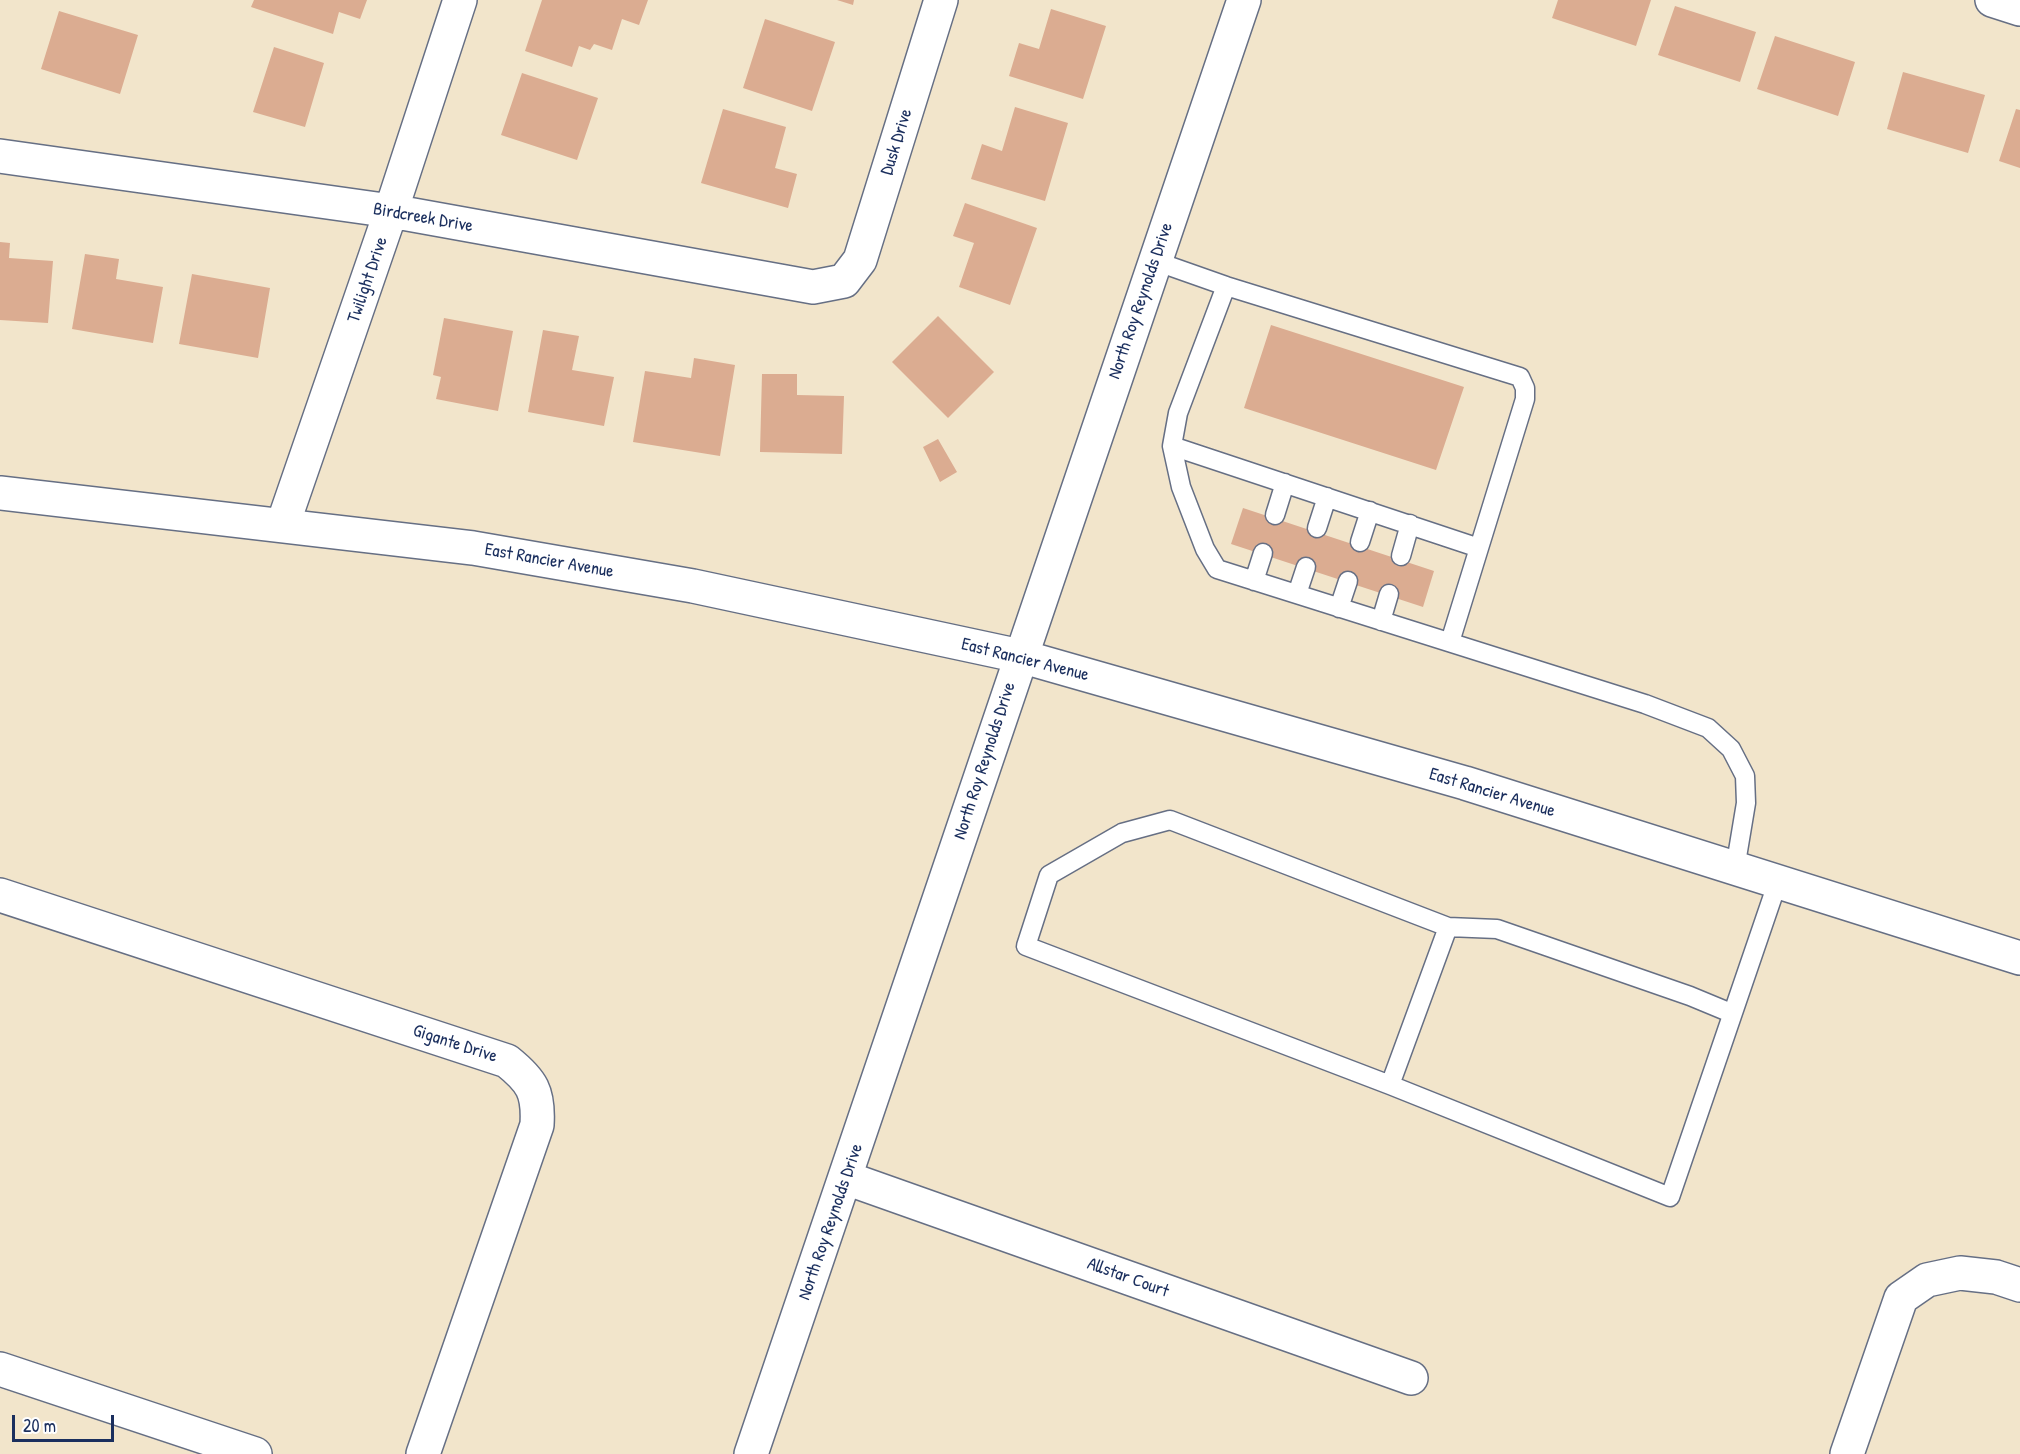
<!DOCTYPE html>
<html>
<head>
<meta charset="utf-8">
<style>
	body { margin:0 }
	#map { position:relative; width:2020px; height:1454px; overflow:hidden; background:#f2e5cb; font-family:"Patrick Hand",sans-serif }
	canvas { display:block }
	.scale { position:absolute; left:12px; top:1415px; width:102px; height:27px; box-sizing:border-box; border:3px solid #1b2f5e; border-top:0; padding-left:8px; font-size:18px; line-height:21px; white-space:nowrap; color:#1b2f5e; -webkit-text-stroke:4px #fff; paint-order:stroke }
</style>
</head>
<body>
<div id="map">
<canvas width="2020" height="1454"></canvas>
<div class="scale">20 m</div>
</div>
<script>
const ctx = document.querySelector('canvas').getContext('2d');
ctx.lineJoin = 'round';
function fill(path, color) { ctx.fillStyle = color; ctx.fill(path, 'evenodd'); }
function strokePath(path, color, width, dash) { ctx.strokeStyle = color; ctx.lineWidth = width; ctx.lineCap = dash ? 'butt' : 'round'; ctx.setLineDash(dash || []); ctx.stroke(path); }
function label(font, color, halo, rows, align = 'center') {
  ctx.font = font + ' "Patrick Hand",sans-serif'; ctx.lineWidth = 4.5; ctx.setLineDash([]); ctx.textBaseline = 'middle'; ctx.strokeStyle = halo; ctx.fillStyle = color; for (const [text, x, y, turn = 0] of rows) {
    ctx.save(); ctx.translate(x, y); ctx.rotate((+turn || 0) * Math.PI / 180); ctx.textAlign = isNaN(turn) ? turn : align; if (halo) ctx.strokeText(text, 0, 0); ctx.fillText(text, 0, 0); ctx.restore();
  }
}
fill(new Path2D(`
	M 254,0 L 367,0 L 360,19 L 339,12 L 333,34 L 251,7 Z
	M 542,0 L 648,0 L 639,25 L 622,19 L 612,50 L 594,44 L 590,50 L 579,46 L 572,67 L 525,51 Z
	M 837,0 L 854,0 L 853,5 Z
	M 1558,0 L 1651,0 L 1636,46 L 1552,18 Z
	M 1675,6 L 1756,32 L 1740,82 L 1658,55 Z
	M 1051,9 L 1106,26 L 1083,99 L 1009,76 L 1019,43 L 1039,49 Z
	M 59,11 L 138,35 L 120,94 L 41,69 Z
	M 765,19 L 835,42 L 812,111 L 743,88 Z
	M 1775,36 L 1855,62 L 1838,116 L 1757,89 Z
	M 274,47 L 324,63 L 305,127 L 253,112 Z
	M 1903,72 L 1985,95 L 1968,153 L 1887,129 Z
	M 522,73 L 598,98 L 577,160 L 501,135 Z
	M 1015,107 L 1068,123 L 1045,201 L 971,179 L 982,144 L 1002,151 Z
	M 723,109 L 786,127 L 775,168 L 797,174 L 788,208 L 701,183 Z
	M 2016,109 L 2020,110 L 2020,168 L 1999,161 Z
	M 965,203 L 1037,228 L 1010,305 L 959,287 L 974,243 L 953,236 Z
	M 0,242 L 10,243 L 9,258 L 53,261 L 48,323 L 0,320 Z
	M 85,254 L 119,259 L 116,279 L 163,287 L 153,343 L 72,329 Z
	M 192,274 L 270,288 L 258,358 L 179,344 Z
	M 938,316 L 994,372 L 948,418 L 892,362 Z
	M 444,318 L 513,331 L 498,411 L 436,399 L 441,377 L 433,375 Z
	M 1271,325 L 1464,387 L 1436,470 L 1244,408 Z
	M 543,330 L 579,336 L 572,370 L 614,377 L 604,426 L 528,412 Z
	M 694,358 L 735,365 L 720,456 L 633,442 L 645,371 L 691,378 Z
	M 762,374 L 797,374 L 797,395 L 844,396 L 842,454 L 760,452 Z
	M 938,439 L 957,472 L 940,482 L 923,447 Z
	M 1243,508 L 1434,571 L 1423,607 L 1231,544 Z`), '#dbac91');
const lane = new Path2D(`
	M 1155,261 L 1226,286 L 1178,413 L 1172,446 L 1181,487 L 1205,549 L 1217,569 L 1645,704 L 1708,728 L 1731,749 L 1745,776 L 1746,803 L 1735,869
	M 1226,286 L 1520,377 L 1525,388 L 1525,399 L 1450,642
	M 1172,446 L 1479,548
	M 1275,515 L 1285,483
	M 1317,528 L 1327,497
	M 1360,542 L 1370,511
	M 1401,556 L 1410,524
	M 1254,581 L 1263,553
	M 1297,594 L 1306,567
	M 1339,608 L 1348,581
	M 1381,621 L 1389,594
	M 1731,1013 L 1690,996 L 1497,929 L 1448,927 L 1170,820 L 1122,833 L 1049,875 L 1026,946 L 1390,1085 L 1670,1197 L 1778,881
	M 1390,1085 L 1448,927`);
const street = new Path2D(`
	M 1992,0 L 2020,9
	M 0,156 L 391,211 L 813,287 L 844,281 L 860,260 L 941,0
	M 283,524 L 391,211 L 460,0
	M 0,895 L 507,1061 C 532,1081 539,1092 537,1125 L 423,1454
	M 846,1178 L 1411,1378
	M 0,1369 L 255,1454
	M 1847,1454 L 1901,1298 L 1927,1280 L 1960,1273 L 1996,1277 L 2020,1285`);
const secondary = new Path2D(`
	M 0,493 L 473,548 L 693,586 L 1020,656 L 1465,783 L 2020,958
	M 751,1454 L 1244,0`);
strokePath(lane, '#666f84', 21);
strokePath(street, '#666f84', 36);
strokePath(secondary, '#666f84', 36);
strokePath(lane, '#fff', 18);
strokePath(street, '#fff', 33);
strokePath(secondary, '#fff', 33);
label('18px', '#1b2f5e', '#fff', [
	["Dusk Drive",897,142,-73],
	["Birdcreek Drive",423,218,10],
	["Twilight Drive",368,280,-71],
	["North Roy Reynolds Drive",1141,301,-71],
	["East Rancier Avenue",549,561,10],
	["East Rancier Avenue",1025,660,14],
	["North Roy Reynolds Drive",985,761,-72],
	["East Rancier Avenue",1492,793,17],
	["Gigante Drive",455,1044,18],
	["North Roy Reynolds Drive",831,1222,-71],
	["Allstar Court",1128,1278,20]
]);
</script>
</body>
</html>
